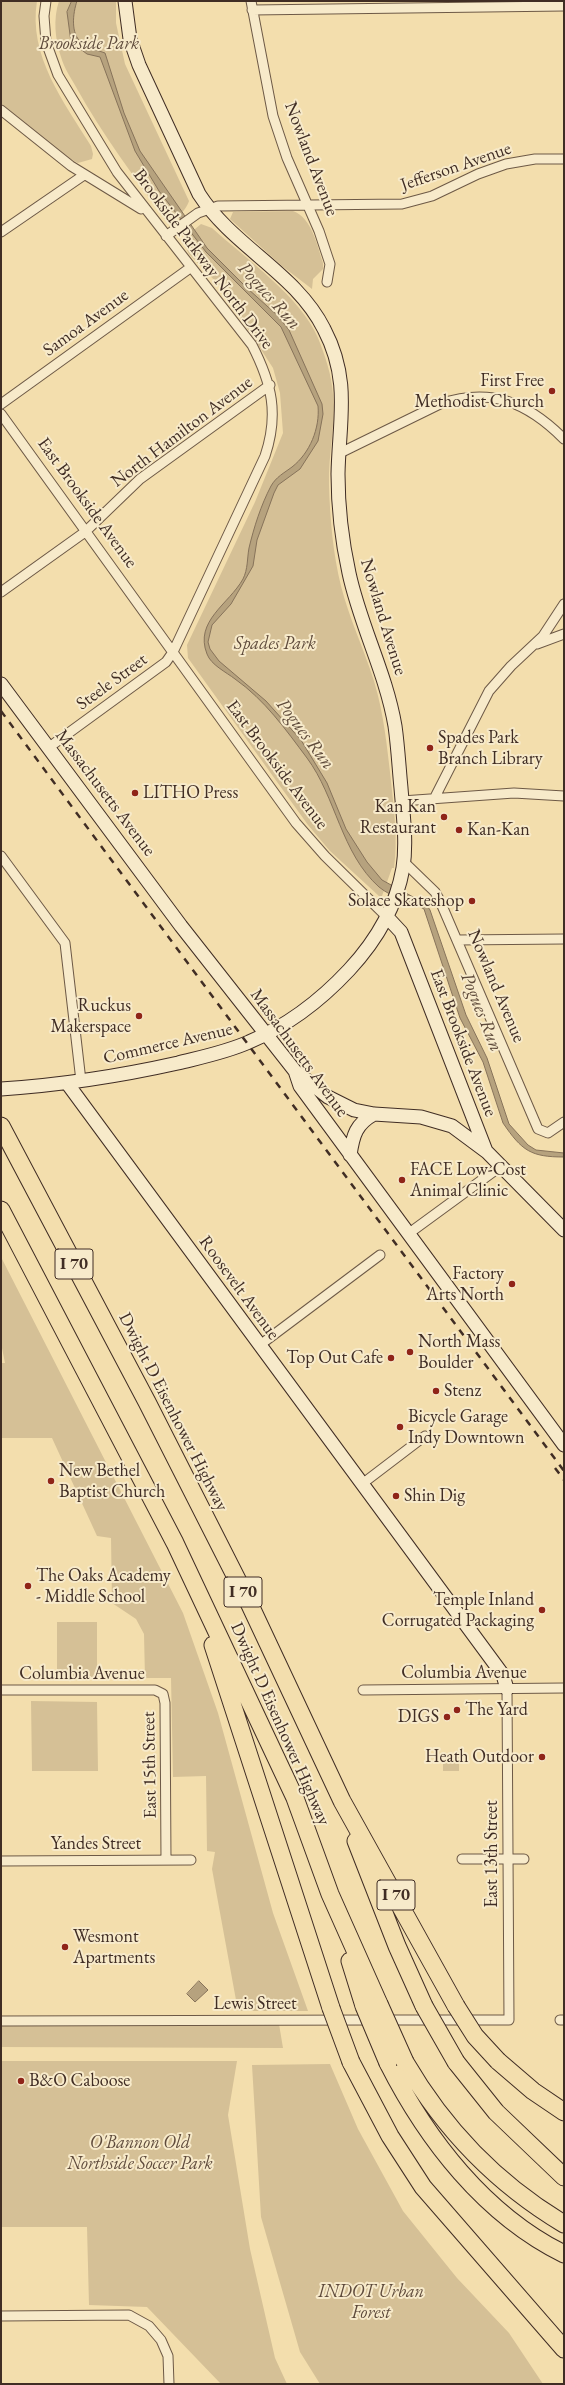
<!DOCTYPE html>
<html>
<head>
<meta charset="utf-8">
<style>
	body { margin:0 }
	#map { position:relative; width:565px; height:2385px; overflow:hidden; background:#f3dead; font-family:"EB Garamond",serif }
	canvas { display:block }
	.frame { position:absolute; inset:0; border:2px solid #402d24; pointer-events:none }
</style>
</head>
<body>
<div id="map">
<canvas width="565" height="2385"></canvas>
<div class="frame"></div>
</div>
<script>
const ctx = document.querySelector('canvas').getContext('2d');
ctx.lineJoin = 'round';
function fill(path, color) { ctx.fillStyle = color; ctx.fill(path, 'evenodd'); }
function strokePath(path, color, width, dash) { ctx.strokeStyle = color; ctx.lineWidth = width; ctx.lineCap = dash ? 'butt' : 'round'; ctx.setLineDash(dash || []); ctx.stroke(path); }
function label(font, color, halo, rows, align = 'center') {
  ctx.font = font + ' "EB Garamond",serif'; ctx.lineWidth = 4; ctx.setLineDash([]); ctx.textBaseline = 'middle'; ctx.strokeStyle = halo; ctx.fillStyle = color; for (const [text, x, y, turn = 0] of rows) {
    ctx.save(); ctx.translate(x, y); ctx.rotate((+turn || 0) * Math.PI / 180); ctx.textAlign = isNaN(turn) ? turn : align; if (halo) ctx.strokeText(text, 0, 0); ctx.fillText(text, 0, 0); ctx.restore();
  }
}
fill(new Path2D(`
	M 1,1 L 37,1 C 28,56 64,102 91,146 L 93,154 L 92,159 L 78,163 L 66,157 L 1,103 Z
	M 59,1 L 116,1 L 116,23 L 125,64 L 189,201 C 186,210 176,221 166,221 C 135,178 102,134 76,87 C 71,78 64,68 61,57 C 55,39 53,19 59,1 Z
	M 293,211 C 312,218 317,245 323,263 L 323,269 L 313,279 L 312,289 L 282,266 L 230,219 L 233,212 Z
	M 201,224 L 212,228 C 245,258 301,297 318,338 C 325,355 332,376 333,395 C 336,425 328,455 329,485 C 330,518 333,554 341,586 C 349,618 364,649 374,681 C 384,714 387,747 391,781 C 394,810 398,839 394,868 L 392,868 L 382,896 L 380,897 L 330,851 L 308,825 L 188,658 L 187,645 L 255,502 L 283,433 L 280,393 L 273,368 L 219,285 L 189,254 L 182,240 Z
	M 1,1257 L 183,1613 L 218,1713 L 273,1913 L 308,2011 L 238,2011 L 212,1869 L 215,1852 L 207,1851 L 206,1776 L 173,1777 L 171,1678 L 145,1678 L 144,1634 L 136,1619 L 112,1603 L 111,1538 L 97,1536 L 52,1438 L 1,1438 L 1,1363 L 5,1363 L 1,1343 Z
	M 57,1622 L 97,1622 L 97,1677 L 57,1677 Z
	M 31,1701 L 97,1702 L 98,1771 L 32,1771 Z
	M 443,1754 L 459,1754 L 459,1771 L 443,1771 Z
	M 279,2024 L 283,2048 L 1,2047 L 1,2026 Z
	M 1,2061 L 237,2061 L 228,2115 L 250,2249 L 275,2358 L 287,2384 L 221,2384 L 147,2307 L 89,2305 L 87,2227 L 1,2227 Z
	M 330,2064 L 358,2129 L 403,2211 L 457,2278 L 509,2333 L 543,2384 L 320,2384 L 300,2352 L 261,2217 L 252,2065 Z`), '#d5c096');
const water = new Path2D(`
	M 72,1 L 77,1 C 73,13 70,34 82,43 C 88,48 97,50 105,53 L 124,113 L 140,151 L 207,248 L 247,288 L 277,315 L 289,330 L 322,404 L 323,414 L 318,441 L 300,469 L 278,485 L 274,493 L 257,540 L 253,566 L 231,604 L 212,625 L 208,642 L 210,649 L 219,661 L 266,701 L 301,740 L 327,783 L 346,829 L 367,862 L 382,880 L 426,904 L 430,910 L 466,1015 L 487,1058 L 509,1124 L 528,1145 L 536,1150 L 564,1153 L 564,1157 C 531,1157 522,1151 503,1123 L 483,1062 L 460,1018 L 424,909 C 411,901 392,898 379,887 C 341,853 336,797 307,758 C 286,730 265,700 235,679 C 226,672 211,665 207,654 C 194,621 229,604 243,579 C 248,569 247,559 249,548 C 254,527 261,505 271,486 C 276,477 284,473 292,467 C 310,453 320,428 318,406 L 281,327 L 206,252 L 159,191 L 135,151 L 100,57 L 87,54 L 71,42 L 67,12 Z
	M 199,1981 L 208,1990 L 195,2002 L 187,1994 Z`);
fill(water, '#b6a27e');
strokePath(water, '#87735a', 1);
const street = new Path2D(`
	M 46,1 L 44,16 L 46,42 L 58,75 L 117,172 L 252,345 C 272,384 279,414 265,456 L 173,652 L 166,662 L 48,748
	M 251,1 L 273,116 L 287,158 L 319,231 L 330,264 L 327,282
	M 252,10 L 564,6
	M 1,110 L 71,166 L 141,209
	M 1,232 L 84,175
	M 166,236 L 198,213 L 218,206 L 402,204 L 432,196 L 478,174 L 506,164 L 535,159 L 564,159
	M 1,404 L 190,268
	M 1,414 L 296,823 L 325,856 L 387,917
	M 340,453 L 440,404 C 491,387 527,402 564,439
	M 1,592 L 85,532 L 140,479 L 270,385
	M 537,644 L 564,634
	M 434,799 L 489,691 L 511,666 L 543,636 L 564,604
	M 402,801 L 514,793 L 564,796
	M 1,856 L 65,943 L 81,1081
	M 404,862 L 435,892 L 440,901 L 538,1129 L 548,1133 L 564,1122
	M 457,940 L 564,939
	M 408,1234 L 501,1166
	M 260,1345 L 380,1255
	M 362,1484 L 425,1436
	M 1,1690 L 155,1690 L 163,1694 L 165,1703 L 166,1860
	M 363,1690 L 564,1688
	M 462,1859 L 524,1859
	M 1,1861 L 191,1860
	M 384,2020 L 509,2020 L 507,1689
	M 560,2020 L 564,2020
	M 1,2021 L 372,2020
	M 1,2316 L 129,2315 L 149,2326 L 161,2340 L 168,2356 L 169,2384`);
const secondary = new Path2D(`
	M 1,684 L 181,926 L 295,1071 L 300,1086 L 564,1445
	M 387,917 L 401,932 L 486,1151
	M 295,1071 L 328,1097 L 354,1110 L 374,1114 L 421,1117 L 452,1126 L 487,1152 L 564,1230
	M 67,1083 L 503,1675 L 507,1689
	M 1,1089 C 61,1085 120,1076 178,1063 C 202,1057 227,1052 249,1042 C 287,1026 321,1000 349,970 C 376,941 396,908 403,868 C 407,842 403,814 401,788 C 399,768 398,747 395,726 C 386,673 360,625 349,573 C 342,541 338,507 338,474 C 339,421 351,380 324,329 C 296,273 233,247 199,194 L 139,65 L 130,39 L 125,1
	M 350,1155 C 353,1135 356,1124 374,1114`);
const highway = new Path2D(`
	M 1,1126 L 147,1402 L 250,1605 L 342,1801 L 456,2006
	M 1,1210 L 175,1543 L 295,1798 L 330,1894 L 379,2004
	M 213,1645 L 331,2008
	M 356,1841 L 397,1946 L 424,2006
	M 350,1961 L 364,2006
	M 498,2061 L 533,2091 L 564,2112
	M 351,2062 L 390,2136 L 423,2187 L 564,2349
	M 405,2062 C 444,2129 497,2184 564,2224
	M 456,2062 L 496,2112 L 564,2177
	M 388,2063 C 427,2140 485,2215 564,2254`);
strokePath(street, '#6d5946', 11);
strokePath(secondary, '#402d24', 15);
strokePath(highway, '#402d24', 19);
strokePath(street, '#f7eaca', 9);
strokePath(secondary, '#f7eaca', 13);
strokePath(highway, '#f3dead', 17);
strokePath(new Path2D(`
	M 1,711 L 564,1471
	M 555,1468 L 564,1480`), '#402d24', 2.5, [7, 7]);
const highwayBridge = new Path2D(`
	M 379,2004 L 405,2062
	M 364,2006 L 388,2063
	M 424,2006 L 456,2062
	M 456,2006 L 475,2036 L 498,2061
	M 331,2008 L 351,2062`);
strokePath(highwayBridge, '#402d24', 19, []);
strokePath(highwayBridge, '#f3dead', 17);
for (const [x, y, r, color] of [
	[552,391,4,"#8f2418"],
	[430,748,4,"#8f2418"],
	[135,793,4,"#8f2418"],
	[444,817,4,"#8f2418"],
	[459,830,4,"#8f2418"],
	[472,901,4,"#8f2418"],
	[139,1016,4,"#8f2418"],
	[402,1180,4,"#8f2418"],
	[512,1284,4,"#8f2418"],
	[410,1352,4,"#8f2418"],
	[391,1358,4,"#8f2418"],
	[436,1391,4,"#8f2418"],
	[400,1427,4,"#8f2418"],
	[51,1481,4,"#8f2418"],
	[396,1496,4,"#8f2418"],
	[28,1586,4,"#8f2418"],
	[542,1610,4,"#8f2418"],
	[457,1710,4,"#8f2418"],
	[447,1717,4,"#8f2418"],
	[542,1757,4,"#8f2418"],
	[65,1947,4,"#8f2418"],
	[21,2081,4,"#8f2418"]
]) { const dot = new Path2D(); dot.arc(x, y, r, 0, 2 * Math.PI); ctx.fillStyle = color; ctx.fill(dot); strokePath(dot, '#f7eaca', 1.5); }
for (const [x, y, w] of [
	[74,1264,38],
	[243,1592,38],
	[396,1895,38]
]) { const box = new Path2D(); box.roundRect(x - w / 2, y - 15, w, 30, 3); ctx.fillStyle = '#f7eaca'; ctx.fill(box); strokePath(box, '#402d24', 1); }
label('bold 17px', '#402d24', null, [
	["I 70",74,1264],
	["I 70",243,1592],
	["I 70",396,1895]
]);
label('italic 18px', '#5e4a3b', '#f7eaca', [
	["Brookside Park",89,44],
	["Spades Park",275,644],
	["O'Bannon Old",140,2143],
	["Northside Soccer Park",140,2164],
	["INDOT Urban",371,2292],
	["Forest",371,2313]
]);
label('18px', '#402d24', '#f7eaca', [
	["Nowland Avenue",311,159,69],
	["Jefferson Avenue",456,167,-19],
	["Brookside Parkway North Drive",203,259,53],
	["Samoa Avenue",86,323,-36],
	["North Hamilton Avenue",182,432,-37],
	["East Brookside Avenue",87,503,54],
	["Nowland Avenue",383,617,73],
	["Steele Street",112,682,-36],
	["East Brookside Avenue",277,765,53],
	["Massachusetts Avenue",105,793,53],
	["Nowland Avenue",496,986,67],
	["East Brookside Avenue",463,1043,69],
	["Commerce Avenue",168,1044,-13],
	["Massachusetts Avenue",299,1053,54],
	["Roosevelt Avenue",239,1288,54],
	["Dwight D Eisenhower Highway",173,1412,63],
	["Columbia Avenue",464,1673],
	["Columbia Avenue",82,1674],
	["Dwight D Eisenhower Highway",280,1724,66],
	["East 15th Street",150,1765,-91],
	["Yandes Street",96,1844],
	["East 13th Street",492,1854,-90],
	["Lewis Street",255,2004]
]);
label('18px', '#402d24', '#f7eaca', [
	["First Free",544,381,"right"],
	["Methodist Church",544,402,"right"],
	["Spades Park",438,738],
	["Branch Library",438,759],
	["LITHO Press",143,793],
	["Kan Kan",436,807,"right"],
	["Restaurant",436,828,"right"],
	["Kan-Kan",467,830],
	["Solace Skateshop",464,901,"right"],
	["Ruckus",131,1006,"right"],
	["Makerspace",131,1027,"right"],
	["FACE Low-Cost",410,1170],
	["Animal Clinic",410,1191],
	["Factory",504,1274,"right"],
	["Arts North",504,1295,"right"],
	["North Mass",418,1342],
	["Boulder",418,1363],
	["Top Out Cafe",383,1358,"right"],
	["Stenz",444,1391],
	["Bicycle Garage",408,1417],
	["Indy Downtown",408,1438],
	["New Bethel",59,1471],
	["Baptist Church",59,1492],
	["Shin Dig",404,1496],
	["The Oaks Academy",36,1576],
	["- Middle School",36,1597],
	["Temple Inland",534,1600,"right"],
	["Corrugated Packaging",534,1621,"right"],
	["The Yard",465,1710],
	["DIGS",439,1717,"right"],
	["Heath Outdoor",534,1757,"right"],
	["Wesmont",73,1937],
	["Apartments",73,1958],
	["B&O Caboose",29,2081]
], 'left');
label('italic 19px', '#5e4a3a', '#f7eaca', [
	["Pogues Run",269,296,48],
	["Pogues Run",305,734,53],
	["Pogues Run",481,1012,68]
]);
</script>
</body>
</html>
